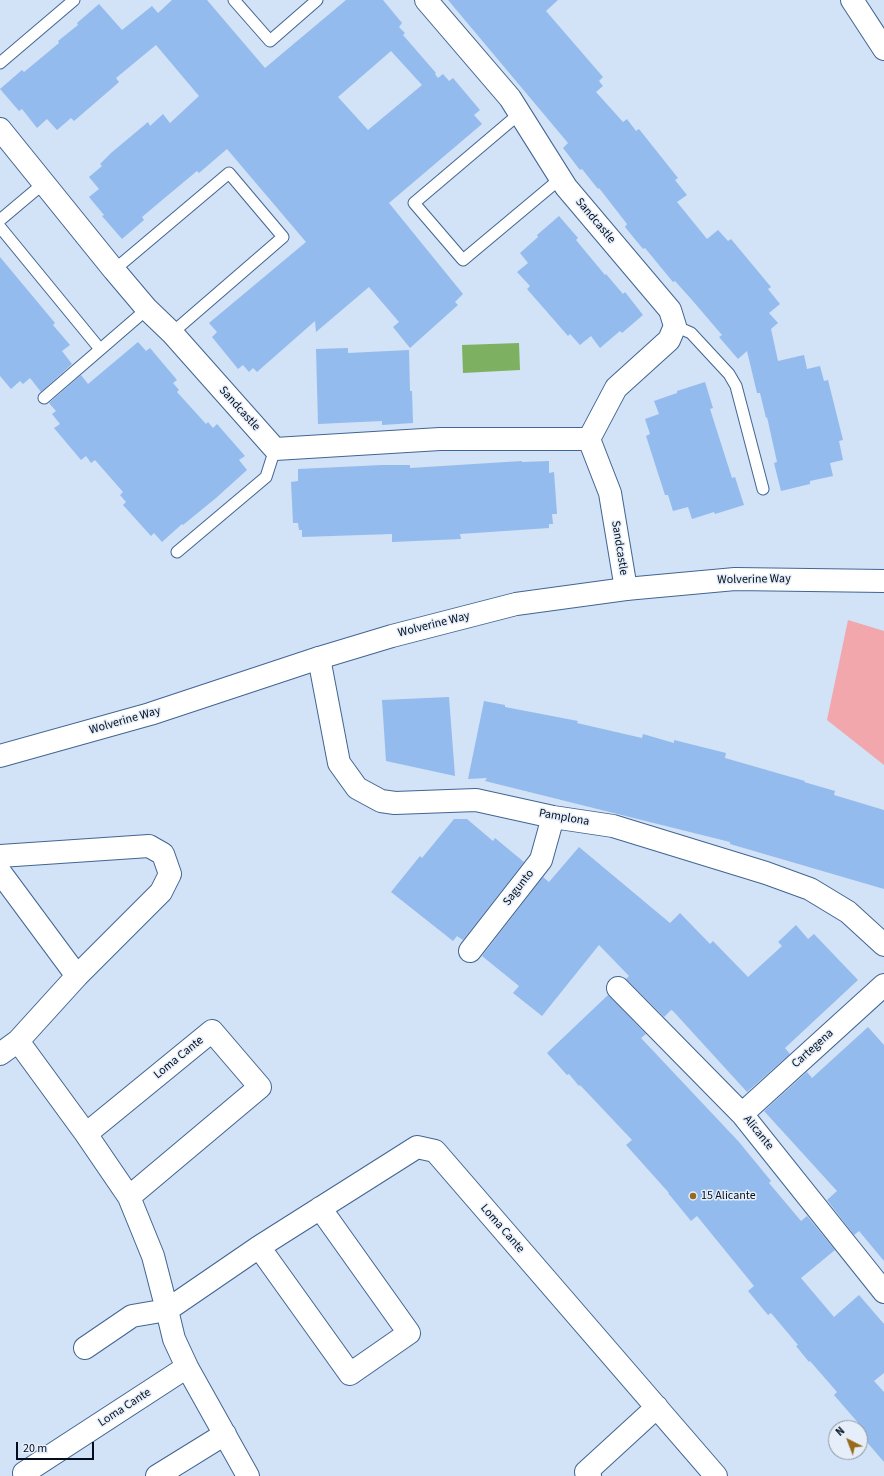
<!DOCTYPE html>
<html>
<head>
<meta charset="utf-8">
<style>
	body { margin:0 }
	#map { position:relative; width:884px; height:1476px; overflow:hidden; background:#d2e2f7; font-family:"Source Sans 3",sans-serif }
	canvas { display:block }
	.north { position:absolute; left:828px; top:1420px; width:40px; height:40px; box-sizing:border-box; background:#e6eff9; border:1px solid #8b95a1; border-radius:50%; rotate:318deg; font-size:11px; font-weight:700; line-height:16px; text-align:center; color:#020d1e }
	.north::after { content:''; display:block; margin:auto; width:14px; height:18px; background:#996a1b; clip-path:polygon(50% 0,100% 100%,50% 72%,0 100%) }
	.scale { position:absolute; left:16px; top:1442px; width:78px; height:18px; box-sizing:border-box; border:2px solid #020d1e; border-top:0; padding-left:5px; font-size:12px; line-height:14px; white-space:nowrap; color:#020d1e; -webkit-text-stroke:3px #e6eff9; paint-order:stroke }
</style>
</head>
<body>
<div id="map">
<canvas width="884" height="1476"></canvas>
<div class="north">N</div>
<div class="scale">20 m</div>
</div>
<script>
const ctx = document.querySelector('canvas').getContext('2d');
ctx.lineJoin = 'round';
function fill(path, color) { ctx.fillStyle = color; ctx.fill(path, 'evenodd'); }
function strokePath(path, color, width, dash) { ctx.strokeStyle = color; ctx.lineWidth = width; ctx.lineCap = dash ? 'butt' : 'round'; ctx.setLineDash(dash || []); ctx.stroke(path); }
function label(font, color, halo, rows, align = 'center') {
  ctx.font = font + ' "Source Sans 3",sans-serif'; ctx.lineWidth = 3; ctx.setLineDash([]); ctx.textBaseline = 'middle'; ctx.strokeStyle = halo; ctx.fillStyle = color; for (const [text, x, y, turn = 0] of rows) {
    ctx.save(); ctx.translate(x, y); ctx.rotate((+turn || 0) * Math.PI / 180); ctx.textAlign = isNaN(turn) ? turn : align; if (halo) ctx.strokeText(text, 0, 0); ctx.fillText(text, 0, 0); ctx.restore();
  }
}
fill(new Path2D(`
	M 848,620 L 884,631 L 884,765 L 827,720 Z`), '#f1a7ac');
fill(new Path2D(`
	M 519,343 L 520,370 L 463,373 L 462,345 Z`), '#7eb062');
fill(new Path2D(`
	M 172,0 L 207,0 L 265,68 L 346,0 L 383,0 L 402,23 L 399,27 L 405,33 L 403,35 L 436,73 L 435,74 L 438,78 L 443,74 L 449,81 L 453,78 L 480,110 L 474,115 L 482,124 L 389,203 L 463,294 L 455,302 L 458,305 L 410,348 L 393,327 L 399,322 L 369,287 L 316,332 L 315,321 L 257,372 L 253,368 L 249,372 L 243,365 L 238,369 L 212,337 L 217,332 L 209,323 L 306,242 L 227,149 L 199,173 L 197,171 L 161,201 L 142,217 L 144,220 L 122,239 L 102,216 L 104,215 L 89,197 L 99,189 L 89,177 L 102,166 L 100,164 L 111,153 L 148,122 L 150,126 L 163,114 L 170,123 L 199,96 L 156,45 L 116,78 L 119,82 L 110,90 L 74,121 L 71,118 L 57,130 L 47,119 L 37,128 L 22,109 L 19,111 L 0,89 L 22,70 L 24,72 L 59,43 L 58,41 L 78,25 L 77,23 L 99,4 L 122,30 L 152,6 L 158,13 ZM 391,51 L 422,85 L 368,130 L 338,97 Z
	M 448,0 L 558,0 L 546,11 L 603,77 L 599,81 L 603,86 L 596,92 L 623,122 L 627,119 L 636,131 L 639,129 L 678,178 L 675,180 L 687,195 L 677,202 L 707,239 L 718,230 L 728,241 L 731,239 L 771,287 L 768,289 L 780,304 L 769,313 L 778,323 L 771,329 L 778,361 L 804,355 L 807,369 L 820,366 L 824,381 L 828,380 L 843,440 L 839,441 L 843,460 L 830,463 L 833,476 L 810,481 L 810,484 L 781,491 L 774,463 L 777,462 L 767,417 L 766,418 L 760,393 L 757,393 L 747,351 L 738,359 L 719,337 L 722,335 L 692,300 L 675,281 L 673,282 L 645,248 L 643,249 L 625,227 L 627,224 L 599,188 L 598,189 L 582,169 L 580,170 L 563,148 L 568,143 Z
	M 559,216 L 578,238 L 576,240 L 605,275 L 606,274 L 623,294 L 625,292 L 643,315 L 622,333 L 620,331 L 600,348 L 591,336 L 580,345 L 570,334 L 568,336 L 527,289 L 530,286 L 517,272 L 528,263 L 520,253 L 538,237 L 537,235 Z
	M 0,257 L 55,323 L 53,325 L 70,345 L 62,351 L 72,364 L 41,392 L 30,378 L 23,384 L 20,381 L 11,389 L 0,376 Z
	M 138,342 L 146,351 L 150,348 L 177,380 L 173,383 L 179,390 L 177,392 L 206,424 L 208,422 L 213,428 L 217,424 L 245,456 L 239,460 L 247,470 L 216,498 L 183,525 L 182,524 L 162,542 L 154,533 L 151,536 L 123,505 L 126,502 L 120,495 L 123,492 L 95,460 L 91,463 L 86,456 L 81,460 L 54,428 L 60,424 L 52,414 L 56,411 L 49,403 L 81,375 L 88,384 Z
	M 348,348 L 348,353 L 409,350 L 410,391 L 412,391 L 413,423 L 382,425 L 382,421 L 318,424 L 316,349 Z
	M 705,382 L 713,408 L 710,409 L 732,478 L 735,477 L 744,505 L 715,514 L 714,512 L 692,519 L 688,507 L 673,511 L 668,495 L 665,495 L 646,436 L 650,434 L 645,419 L 659,414 L 654,401 L 677,393 L 677,391 Z
	M 522,461 L 522,462 L 549,461 L 549,473 L 554,472 L 557,514 L 552,514 L 553,524 L 549,524 L 549,528 L 460,534 L 461,539 L 392,542 L 392,534 L 302,537 L 302,530 L 299,530 L 298,523 L 293,523 L 291,482 L 298,481 L 298,469 L 382,465 L 410,465 L 410,468 Z
	M 449,697 L 455,776 L 386,761 L 382,700 Z
	M 484,701 L 505,705 L 505,707 L 578,721 L 577,723 L 642,738 L 643,734 L 674,743 L 674,740 L 726,753 L 725,758 L 805,781 L 804,782 L 835,791 L 834,795 L 884,810 L 884,889 L 730,844 L 730,842 L 485,781 L 487,778 L 468,779 Z
	M 454,819 L 467,819 L 493,841 L 495,838 L 524,862 L 463,940 L 457,936 L 453,941 L 391,892 L 420,856 L 422,858 Z
	M 579,847 L 670,923 L 680,913 L 710,944 L 713,941 L 748,977 L 782,946 L 778,942 L 796,925 L 808,939 L 814,934 L 858,980 L 785,1048 L 790,1054 L 747,1092 L 673,1011 L 671,1010 L 664,1017 L 626,979 L 629,976 L 599,945 L 542,1016 L 513,993 L 519,986 L 482,956 L 543,877 L 549,882 Z
	M 608,995 L 646,1034 L 641,1038 L 739,1142 L 771,1181 L 769,1183 L 801,1221 L 807,1216 L 835,1250 L 801,1278 L 834,1317 L 859,1295 L 884,1324 L 884,1373 L 874,1381 L 884,1392 L 884,1462 L 860,1434 L 860,1425 L 834,1395 L 837,1392 L 810,1361 L 809,1362 L 796,1346 L 798,1345 L 771,1313 L 768,1315 L 748,1291 L 754,1286 L 697,1216 L 691,1221 L 668,1193 L 669,1193 L 626,1145 L 632,1140 L 580,1085 L 579,1086 L 569,1074 L 567,1075 L 547,1053 Z
	M 868,1027 L 884,1045 L 884,1261 L 859,1231 L 854,1235 L 827,1200 L 837,1191 L 764,1111 L 807,1072 L 812,1078 Z`), '#94bbed');
const service = new Path2D(`
	M 234,0 L 270,41 L 317,0
	M 0,63 L 74,0
	M 519,114 L 414,203 L 463,260 L 561,178
	M 0,220 L 44,183
	M 0,227 L 100,349
	M 114,270 L 229,173 L 283,237 L 172,333
	M 675,326 L 691,333 L 729,374 L 736,386 L 763,489
	M 44,398 L 147,309
	M 177,552 L 266,477 L 275,449`);
const minor = new Path2D(`
	M 426,0 L 510,98 L 566,187 L 670,310 L 675,326 L 669,340 L 616,388 L 589,439 L 610,493 L 626,589
	M 0,129 L 114,270 L 147,309 L 172,333 L 275,449 L 440,439 L 589,439
	M 319,658 L 339,763 L 357,788 L 381,801 L 395,803 L 476,800 L 553,817 L 613,826 L 766,873 L 810,889 L 848,912 L 884,945
	M 0,856 L 149,846 L 163,854 L 170,874 L 161,892 L 77,976
	M 0,872 L 77,976 L 18,1041 L 86,1134 L 129,1197 L 153,1256 L 167,1310 L 132,1316 L 85,1348
	M 470,951 L 541,860 L 553,817
	M 618,988 L 742,1114 L 884,1292
	M 0,1054 L 18,1041
	M 742,1114 L 884,985
	M 86,1134 L 212,1031 L 260,1087 L 129,1197
	M 259,1247 L 350,1374 L 409,1333 L 320,1208
	M 26,1476 L 24,1473 L 187,1367
	M 157,1476 L 225,1434
	M 248,1476 L 187,1367 L 174,1339 L 167,1310 L 259,1247 L 417,1147 L 435,1151 L 716,1476
	M 590,1476 L 586,1472 L 657,1407`);
const tertiary = new Path2D(`
	M 852,0 L 884,49
	M 0,756 L 150,714 L 319,658 L 392,636 L 516,604 L 626,589 L 735,579 L 884,581`);
strokePath(service, '#426592', 13);
strokePath(minor, '#426592', 24);
strokePath(tertiary, '#426592', 24);
strokePath(service, '#fff', 11);
strokePath(minor, '#fff', 22);
strokePath(tertiary, '#fff', 22);
for (const [x, y, r, color] of [
	[693,1196,4,"#996a1b"]
]) { const dot = new Path2D(); dot.arc(x, y, r, 0, 2 * Math.PI); ctx.fillStyle = color; ctx.fill(dot); strokePath(dot, '#e6eff9', 1.5); }
label('12px', '#020d1e', '#e6eff9', [
	["Sandcastle",595,221,50],
	["Sandcastle",239,409,48],
	["Sandcastle",619,548,81],
	["Wolverine Way",754,580,-1],
	["Wolverine Way",434,625,-14],
	["Wolverine Way",125,721,-16],
	["Pamplona",564,818,10],
	["Sagunto",519,888,-52],
	["Cartegena",813,1049,-42],
	["Loma Cante",179,1058,-39],
	["Alicante",758,1133,51],
	["Loma Cante",502,1229,49],
	["Loma Cante",125,1408,-33]
]);
label('12px', '#020d1e', '#e6eff9', [
	["15 Alicante",701,1196]
], 'left');
</script>
</body>
</html>
